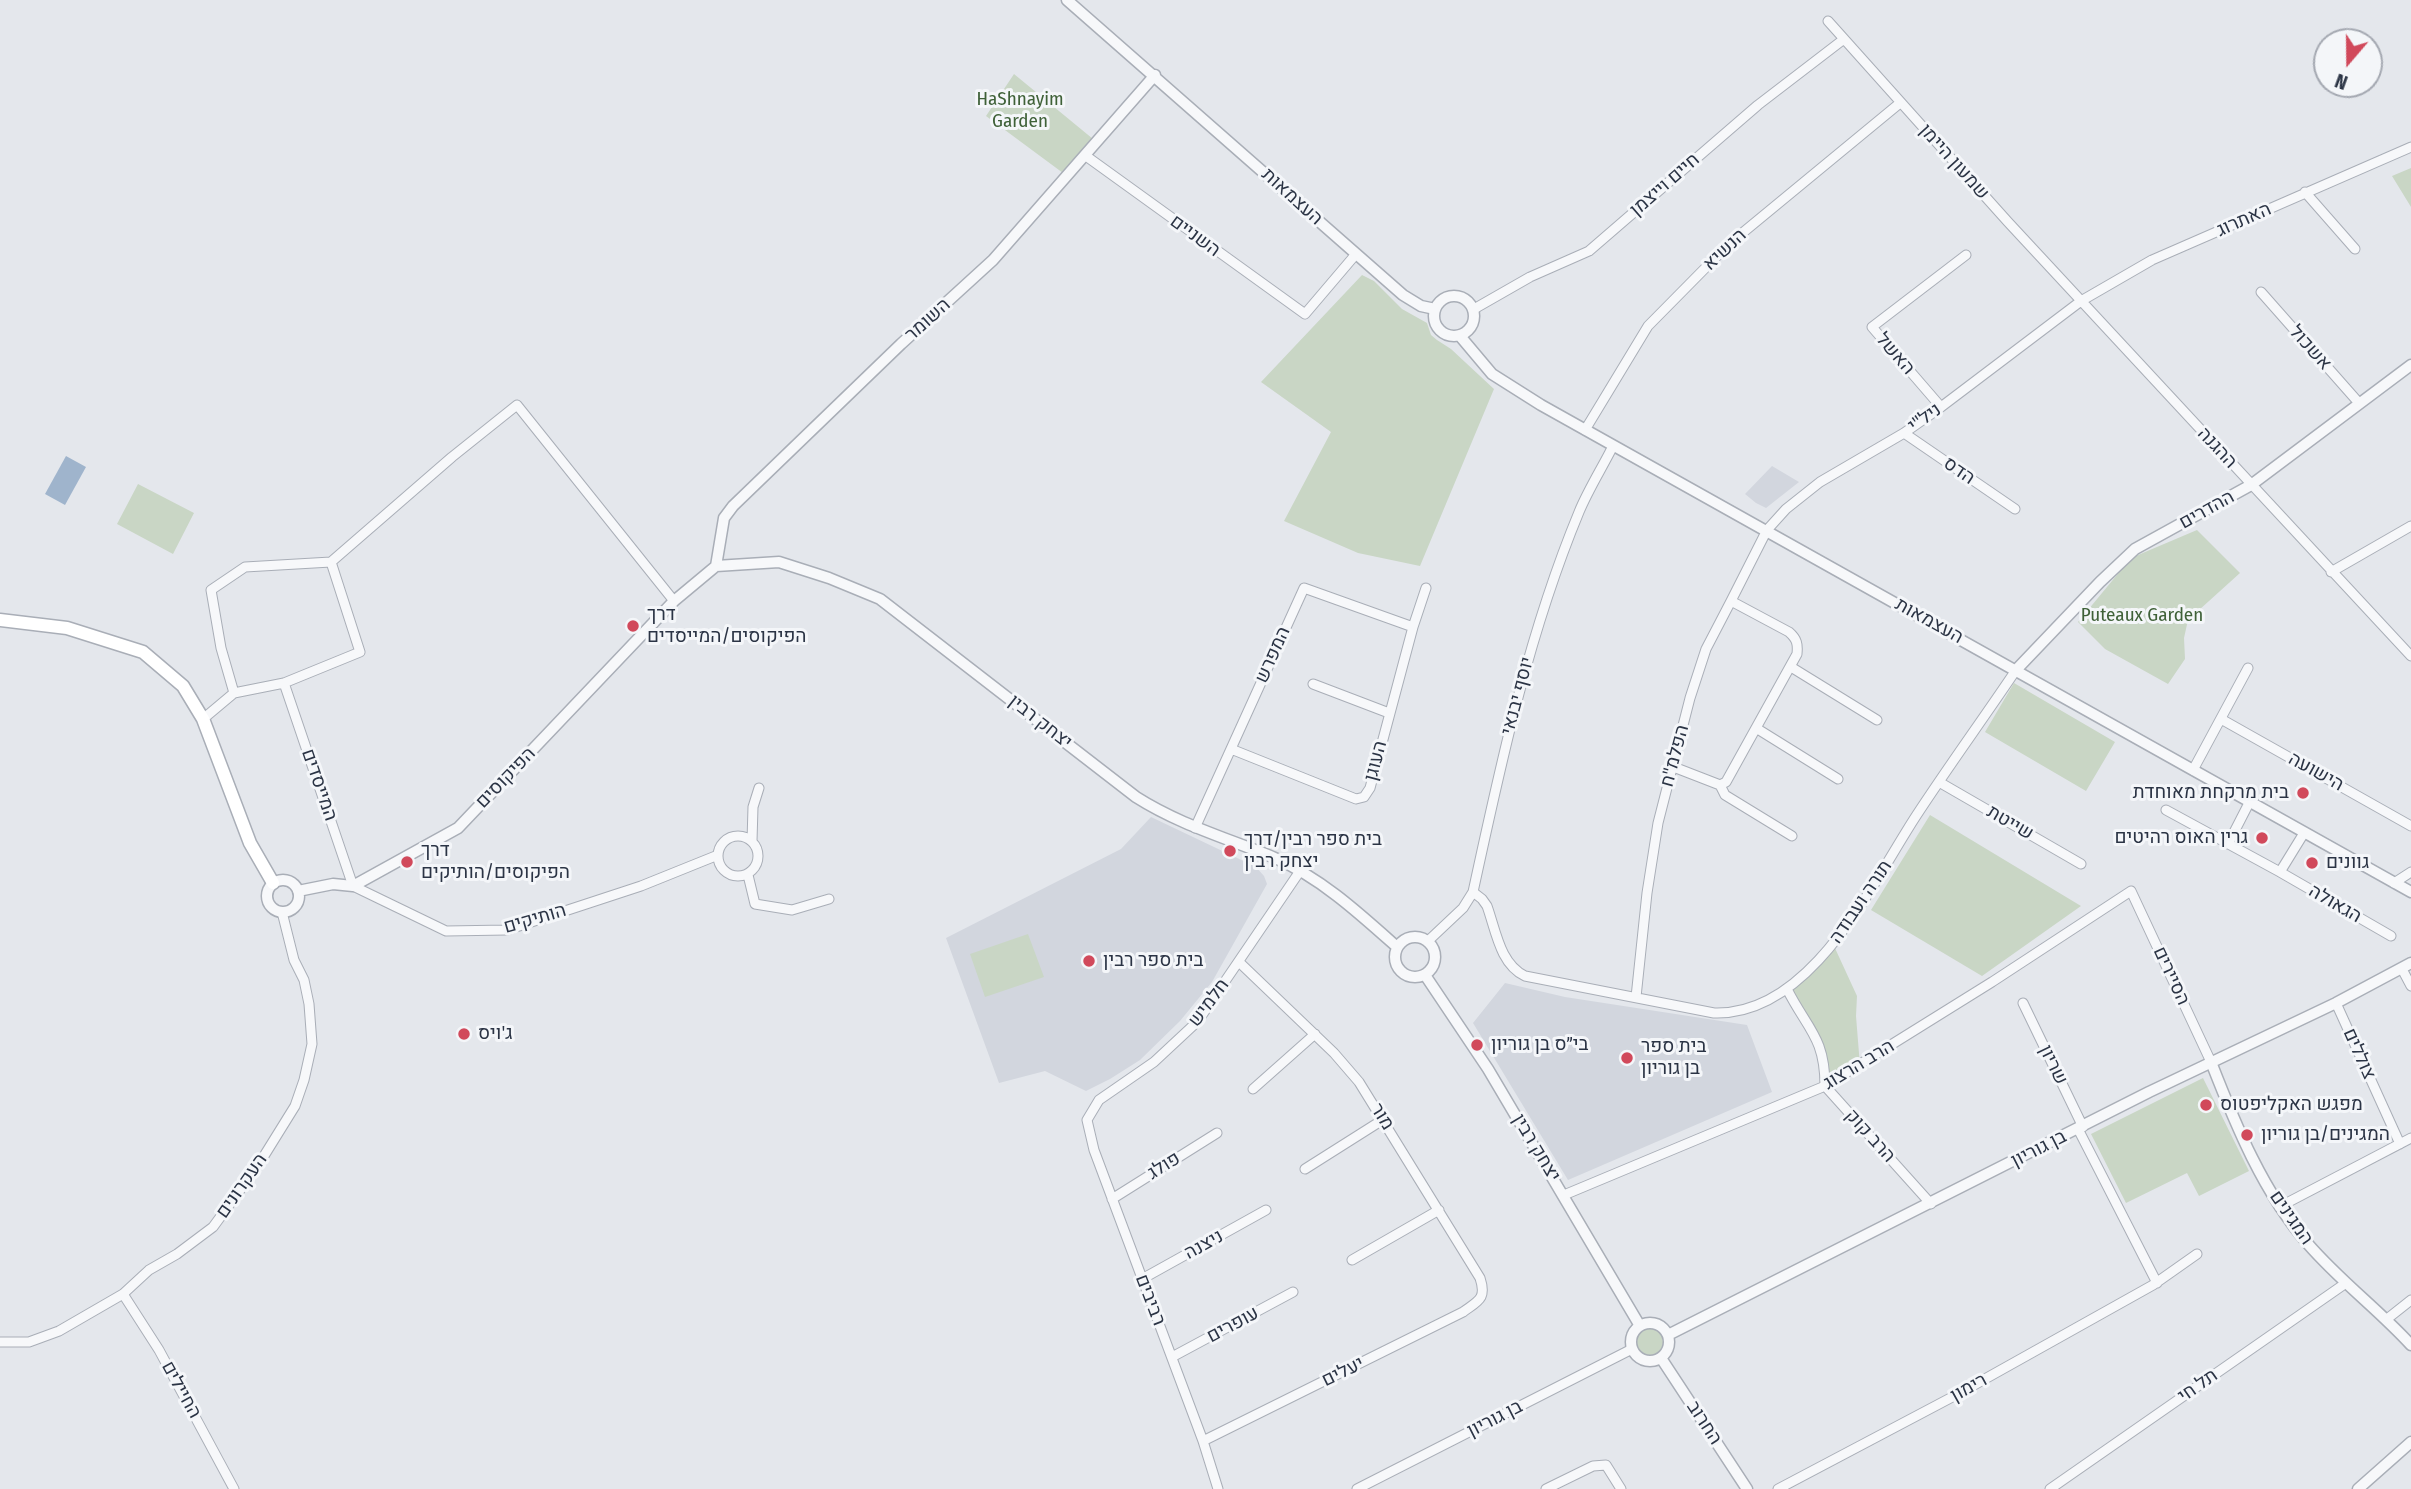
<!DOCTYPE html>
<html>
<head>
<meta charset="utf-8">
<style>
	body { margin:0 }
	#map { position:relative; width:2411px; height:1489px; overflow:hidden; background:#e4e7ec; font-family:"Fira Sans Condensed",sans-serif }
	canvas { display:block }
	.north { position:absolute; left:2313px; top:28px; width:70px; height:70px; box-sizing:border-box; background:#f4f6f9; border:2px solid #a4a8b1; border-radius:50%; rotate:200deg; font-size:19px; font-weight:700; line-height:28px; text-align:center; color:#2b3445 }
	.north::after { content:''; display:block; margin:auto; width:24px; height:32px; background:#d1495b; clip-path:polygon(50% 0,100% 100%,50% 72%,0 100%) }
</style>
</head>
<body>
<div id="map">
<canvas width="2411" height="1489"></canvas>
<div class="north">N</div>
</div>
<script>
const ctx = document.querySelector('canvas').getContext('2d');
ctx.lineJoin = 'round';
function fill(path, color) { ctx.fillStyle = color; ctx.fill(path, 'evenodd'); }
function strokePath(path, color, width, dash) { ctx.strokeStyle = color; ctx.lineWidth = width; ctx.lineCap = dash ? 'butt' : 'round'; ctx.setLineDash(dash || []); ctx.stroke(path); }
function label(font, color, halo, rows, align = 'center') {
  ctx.font = font + ' "Fira Sans Condensed",Heebo,sans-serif'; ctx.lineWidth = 6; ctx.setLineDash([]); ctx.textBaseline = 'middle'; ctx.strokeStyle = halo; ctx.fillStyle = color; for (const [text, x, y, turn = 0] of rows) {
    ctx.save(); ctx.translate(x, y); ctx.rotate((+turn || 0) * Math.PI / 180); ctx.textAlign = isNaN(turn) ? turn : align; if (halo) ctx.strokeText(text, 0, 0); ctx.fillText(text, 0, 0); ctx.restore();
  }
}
fill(new Path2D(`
	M 1772,466 L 1799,482 L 1766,508 L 1756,503 L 1745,494 Z
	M 1151,817 L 1256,867 L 1264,876 L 1267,884 L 1212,982 L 1180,1021 L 1140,1060 L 1110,1079 L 1086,1091 L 1045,1071 L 999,1083 L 946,938 L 1121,849 Z
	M 1505,983 L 1565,997 L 1747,1025 L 1772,1092 L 1568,1180 L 1473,1023 Z`), '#d2d6de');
fill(new Path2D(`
	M 1014,74 L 1093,139 L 1063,173 L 986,116 Z
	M 2411,168 L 2411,207 L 2392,176 Z
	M 1362,275 L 1374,281 L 1402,309 L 1427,323 L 1431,335 L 1437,340 L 1451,349 L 1494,389 L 1420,566 L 1358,553 L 1284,521 L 1331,432 L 1261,382 Z
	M 138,484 L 194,513 L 173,554 L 117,524 Z
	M 2197,530 L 2240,573 L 2188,620 L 2184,638 L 2185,659 L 2168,684 L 2105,649 L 2078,622 L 2131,558 Z
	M 2014,683 L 2115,742 L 2086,791 L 1985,732 Z
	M 1930,815 L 2081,906 L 1982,976 L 1871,910 Z
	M 1028,934 L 1044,977 L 985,997 L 970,954 Z
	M 1834,946 L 1857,996 L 1856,1016 L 1860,1066 L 1825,1086 L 1825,1061 L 1787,989 Z
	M 2203,1078 L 2249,1171 L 2199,1196 L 2187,1173 L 2126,1203 L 2091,1134 Z
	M1635 1342a14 14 0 1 1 28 0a14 14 0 1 1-28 0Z`), '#c9d6c5');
fill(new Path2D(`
	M 66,456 L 86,467 L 65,505 L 45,494 Z`), '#9fb4cc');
const minor = new Path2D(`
	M 1828,21 L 2008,222 L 2411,656
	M 1086,156 L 1305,314 L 1356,254
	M 2305,192 L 2355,249
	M 2261,292 L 2359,403
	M 1474,309 L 1530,277 L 1589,251 L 1758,105 L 1844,39
	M 1941,407 L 1872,327 L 1966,255
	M 1585,430 L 1648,326 L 1729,244 L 1900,103
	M 1904,433 L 2015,509
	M 2331,572 L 2411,526
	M 1791,667 L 1877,720
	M 284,683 L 353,886 L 446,931 L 507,930 L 641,886 L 718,855
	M 1313,684 L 1389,713
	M 234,693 L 221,648 L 211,590 L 245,567 L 331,562 L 452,457 L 517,405 L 674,601
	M 203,719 L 234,693 L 284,683 L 360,652 L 331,562
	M 2221,719 L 2411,826
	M 1756,728 L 1838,779
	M 1231,749 L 1356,799 L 1364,797 L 1370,788 L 1413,627 L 1426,588
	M 1671,766 L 1720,785 L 1726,782 L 1797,654 C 1798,644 1797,639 1789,632 L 1731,601
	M 2193,770 L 2248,668
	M 1939,782 L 2081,864
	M 1720,785 L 1725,795 L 1792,836
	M 2166,810 L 2280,872 L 2391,936
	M 1195,828 L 1304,588 L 1413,627
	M718 856a20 20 0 1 1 40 0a20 20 0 1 1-40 0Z
	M 752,841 L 753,807 L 759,788
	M 2228,844 L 2249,803
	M 2280,872 L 2304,833
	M 748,875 L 755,904 L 792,910 L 829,899
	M 2394,883 L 2411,872
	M 1473,892 L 1482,899 L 1487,906 C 1496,931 1500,964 1525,976 L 1714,1013 C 1811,1016 1871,885 1916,816 C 1948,767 1983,719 2016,670
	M 1428,941 L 1463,908 L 1473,892 C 1501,763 1528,635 1579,512 C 1588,490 1602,468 1613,446
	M 2402,969 L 2411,986
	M 1787,989 C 1807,1029 1825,1037 1825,1086 L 1931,1204
	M 1636,997 L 1647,893 L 1658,823 L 1690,698 L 1706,649 L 1731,601 L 1767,530 L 1786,509 L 1820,482 L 1904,433 L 1941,407 L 2081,301 L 2152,260 L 2411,147
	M 2023,1003 L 2083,1127
	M 2336,1003 L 2400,1144
	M 1253,1089 L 1315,1034
	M 2078,1129 L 2157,1283
	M 1305,1169 L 1384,1119
	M 1564,1195 L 1825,1086 L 1992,982 L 2131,891 L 2211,1062
	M 1112,1199 L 1217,1133
	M 2279,1207 L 2411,1138
	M 1352,1260 L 1439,1210
	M 1142,1279 L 1266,1210
	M 123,1294 L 159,1350 L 234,1489
	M 2387,1319 L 2411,1300
	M 0,1342 L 29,1342 L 59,1331 L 123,1294 L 149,1270 L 177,1254 L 213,1227 L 259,1164 L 295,1106 L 304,1080 L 312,1044 L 309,1004 L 304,980 L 294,960 L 282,912
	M 1172,1357 L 1293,1292
	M 1203,1441 L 1463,1312 C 1478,1301 1487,1299 1480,1278 L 1359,1082 L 1334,1053 L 1239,962
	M 1218,1489 L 1203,1441 L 1094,1150 L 1087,1120 L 1099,1100 L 1154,1062 L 1198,1021 L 1300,871
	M 1357,1489 L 1632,1349
	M 1546,1489 L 1593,1466 L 1606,1465 L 1621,1489
	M 1778,1489 L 1958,1394 L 2153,1285 L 2197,1254
	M 2050,1489 L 2346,1283`);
const tertiary = new Path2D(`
	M 1067,0 L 1403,295 L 1421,306 L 1435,309
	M1434 316a20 20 0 1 1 40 0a20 20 0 1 1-40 0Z
	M 1460,336 L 1492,374 L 1541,405 L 2411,892
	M 716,566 L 724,518 L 733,506 L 901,344 L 993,260 L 1155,75
	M 2016,670 L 2100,582 L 2135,549 L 2251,485 L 2411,365
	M267 896a16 16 0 1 1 32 0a16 16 0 1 1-32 0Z
	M 298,891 L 333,884 L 353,886 L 458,828 L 674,601 L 716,566 L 779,562 L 829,578 L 880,599 L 1136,797 C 1180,825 1227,838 1275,858 C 1321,878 1360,914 1397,947
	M1395 957a20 20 0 1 1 40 0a20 20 0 1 1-40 0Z
	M 1425,975 L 1488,1069 L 1640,1326
	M 2211,1062 C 2236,1126 2263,1192 2308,1244 C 2340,1281 2379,1310 2411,1345
	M1631 1342a19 19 0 1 1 38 0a19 19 0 1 1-38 0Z
	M 1668,1335 L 2149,1092 L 2336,1003 L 2411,963
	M 1661,1358 L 1747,1489
	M 2358,1489 L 2411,1442`);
const secondary = new Path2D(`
	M 0,620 L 67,628 L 143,652 L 183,686 L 203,719 L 250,843 L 273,883`);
strokePath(minor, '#a9aeb7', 11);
strokePath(tertiary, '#a9aeb7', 13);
strokePath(secondary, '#a9aeb7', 15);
strokePath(minor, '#f7f8fa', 9);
strokePath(tertiary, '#f7f8fa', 10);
strokePath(secondary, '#fff', 12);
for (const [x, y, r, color] of [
	[633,626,7,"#d1495b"],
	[2303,793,7,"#d1495b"],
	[2262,838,7,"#d1495b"],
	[1230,851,7,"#d1495b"],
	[407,862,7,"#d1495b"],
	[2312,863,7,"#d1495b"],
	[1089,961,7,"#d1495b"],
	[464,1034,7,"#d1495b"],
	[1477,1045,7,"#d1495b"],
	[1627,1058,7,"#d1495b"],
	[2206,1105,7,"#d1495b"],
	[2247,1135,7,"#d1495b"]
]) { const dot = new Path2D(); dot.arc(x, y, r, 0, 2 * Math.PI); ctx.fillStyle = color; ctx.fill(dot); strokePath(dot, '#f4f6f9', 2.5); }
label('19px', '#3f6138', '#f4f6f9', [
	["HaShnayim",1020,100],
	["Garden",1020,122],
	["Puteaux Garden",2142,616]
]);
label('19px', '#2b3445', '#f4f6f9', [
	["שמעון היימן",1954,162,48],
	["חיים וייצמן",1665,185,-41],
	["העצמאות",1292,197,42],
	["האתרוג",2244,220,-24],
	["השניים",1195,236,36],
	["הנשיא",1725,250,-43],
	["השומר",928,320,-42],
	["אשכול",2310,348,48],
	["האשל",1895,354,49],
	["ניל\"י",1925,418,-35],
	["ההגנה",2217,448,47],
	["הדס",1959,471,34],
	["ההדרים",2207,510,-29],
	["העצמאות",1929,621,29],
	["המפרש",1273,655,-66],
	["יוסף יבנאי",1518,696,-75],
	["יצחק רבין",1040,722,38],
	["הפלמ\"ח",1675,756,-75],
	["העוגן",1376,761,-75],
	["הישועה",2316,772,29],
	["הפיקוסים",506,778,-46],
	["המייסדים",319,785,71],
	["שייטת",2010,823,30],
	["תורה ועבודה",1861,902,-56],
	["הגאולה",2335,904,30],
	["הותיקים",535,919,-16],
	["הסיירים",2171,976,65],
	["חלמיש",1209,1003,-53],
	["צוללים",2359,1054,66],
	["הרב הרצוג",1859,1065,-31],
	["שריון",2053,1065,64],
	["מור",1382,1117,58],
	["הרב קוק",1870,1136,48],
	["יצחק רבין",1536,1148,59],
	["בן גוריון",2039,1149,-27],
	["פולג",1164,1166,-32],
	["העקרונים",242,1186,-55],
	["המגינים",2291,1218,55],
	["ניצנה",1204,1245,-29],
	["רביבים",1150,1300,69],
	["עופרים",1233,1325,-28],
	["יעלים",1343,1372,-26],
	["תל חי",2198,1386,-35],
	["רימון",1969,1388,-29],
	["החיילים",181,1390,61],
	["בן גוריון",1495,1419,-27],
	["החרוב",1704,1423,57]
]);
label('19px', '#2b3445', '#f4f6f9', [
	["דרך",647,615],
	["הפיקוסים/המייסדים",647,637],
	["בית מרקחת מאוחדת",2289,793,"right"],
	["גרין האוס רהיטים",2248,838,"right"],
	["בית ספר רבין/דרך",1244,840],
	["יצחק רבין",1244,862],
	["דרך",421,851],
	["הפיקוסים/הותיקים",421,873],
	["גוונים",2326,863],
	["בית ספר רבין",1103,961],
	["ג'ויס",478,1034],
	["בי״ס בן גוריון",1491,1045],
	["בית ספר",1641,1047],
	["בן גוריון",1641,1069],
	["מפגש האקליפטוס",2220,1105],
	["המגינים/בן גוריון",2261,1135]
], 'left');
</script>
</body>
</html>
